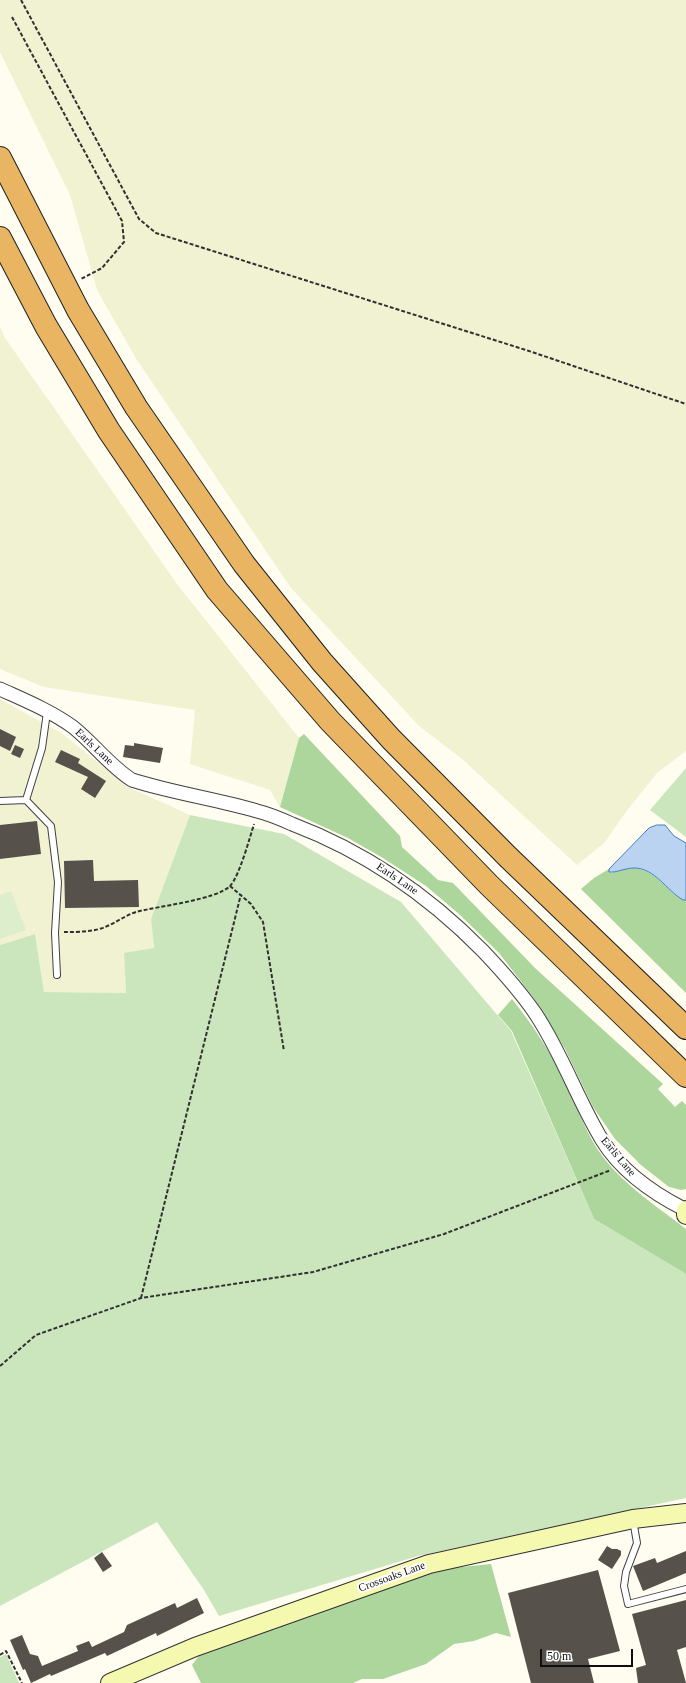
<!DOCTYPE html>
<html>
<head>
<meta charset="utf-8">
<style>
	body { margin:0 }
	#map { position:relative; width:686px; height:1683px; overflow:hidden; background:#fefdf0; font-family:"Times New Roman",serif }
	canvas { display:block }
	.scale { position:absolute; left:540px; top:1649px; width:93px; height:18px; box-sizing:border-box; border:2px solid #0e0e0e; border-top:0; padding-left:5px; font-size:12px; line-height:14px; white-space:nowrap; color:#0e0e0e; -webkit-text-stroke:3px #fff; paint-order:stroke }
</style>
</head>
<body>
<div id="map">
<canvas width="686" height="1683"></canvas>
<div class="scale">50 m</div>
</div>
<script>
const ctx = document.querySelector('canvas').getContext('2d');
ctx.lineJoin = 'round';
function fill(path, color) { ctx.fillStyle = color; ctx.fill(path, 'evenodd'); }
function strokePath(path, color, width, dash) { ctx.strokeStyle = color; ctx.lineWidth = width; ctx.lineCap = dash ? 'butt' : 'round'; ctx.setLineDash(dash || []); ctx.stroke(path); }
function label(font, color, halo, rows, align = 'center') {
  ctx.font = font + ' "Times New Roman",serif'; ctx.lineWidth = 4; ctx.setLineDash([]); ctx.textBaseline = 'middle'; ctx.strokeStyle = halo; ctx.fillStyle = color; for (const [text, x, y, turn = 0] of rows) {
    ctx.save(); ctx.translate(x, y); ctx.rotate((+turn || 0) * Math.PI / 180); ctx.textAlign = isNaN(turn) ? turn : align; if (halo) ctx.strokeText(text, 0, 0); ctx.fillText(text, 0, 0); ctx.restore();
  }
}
fill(new Path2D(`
	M 0,0 L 686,0 L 686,751 L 657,773 L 625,813 L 605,842 L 577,865 L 461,758 L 419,726 L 291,588 L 137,360 L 97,290 L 70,195 L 0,52 Z
	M 0,327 L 5,338 L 177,584 L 299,738 L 280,807 L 270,790 L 190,764 L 195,710 L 44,687 L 0,669 Z
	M 0,699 L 63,734 L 128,787 L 190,815 L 151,919 L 154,949 L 124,954 L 126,993 L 44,992 L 35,934 L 0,945 Z`), '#f0f2d2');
fill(new Path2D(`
	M 686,768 L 686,837 L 650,810 Z
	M 190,815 L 284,834 L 401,902 L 511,1031 L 594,1219 L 686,1274 L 686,1498 L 418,1556 L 219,1616 L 204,1590 L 157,1522 L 0,1606 L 0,945 L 35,934 L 44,992 L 126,993 L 124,953 L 154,948 L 151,919 Z
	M 6,1654 L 19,1683 L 0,1683 L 0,1657 Z`), '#cbe6bc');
fill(new Path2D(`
	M 304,734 L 400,836 L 402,847 L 438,880 L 453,883 L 536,969 L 663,1084 L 658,1089 L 675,1107 L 682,1101 L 686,1105 L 686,1189 L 681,1190 L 669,1187 L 641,1165 L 615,1139 L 593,1107 L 565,1049 L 533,997 L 499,953 L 459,914 L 426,886 L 383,858 L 348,838 L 280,807 L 299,738 Z
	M 634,868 C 656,870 665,889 683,900 L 686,900 L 686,993 L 581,889 L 594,878 L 609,869 L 609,872 L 612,873 L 620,869 Z
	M 512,999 C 532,1024 549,1050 563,1078 C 577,1104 585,1134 603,1157 C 625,1186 658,1207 686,1229 L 686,1274 L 594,1219 L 512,1031 L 498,1015 Z
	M 491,1564 L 511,1637 L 496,1633 L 474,1641 L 454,1644 L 426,1664 L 383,1679 L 362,1679 L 353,1683 L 201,1683 L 192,1665 L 201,1653 L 432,1570 Z`), '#add69d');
fill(new Path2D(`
	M 11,891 L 26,930 L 0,939 L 0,895 Z`), '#ddeecd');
const water = new Path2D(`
	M 657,825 L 665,825 L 674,836 L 686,843 L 686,900 L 683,900 C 666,890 655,868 634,868 C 625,868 616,873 609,872 L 609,869 L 649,828 Z`);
fill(water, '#b9d3f1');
strokePath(water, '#457dc3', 1);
fill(new Path2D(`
	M 0,729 L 16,737 L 10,751 L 0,746 Z
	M 134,743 L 163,748 L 160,763 L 123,757 L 125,745 L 134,746 Z
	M 15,745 L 24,749 L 20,758 L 11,754 Z
	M 61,750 L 80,759 L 78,763 L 106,781 L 95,798 L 81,789 L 88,777 L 55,762 Z
	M 37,821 L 41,854 L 0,859 L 0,825 Z
	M 93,860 L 94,881 L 138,880 L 139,907 L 65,908 L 64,861 Z
	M 607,1546 L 612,1549 L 617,1549 L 621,1551 L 621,1555 L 612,1569 L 598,1560 Z
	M 686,1551 L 686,1573 L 643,1591 L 633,1566 L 655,1558 L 657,1563 Z
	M 102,1552 L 112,1566 L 103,1572 L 94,1558 Z
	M 598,1570 L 620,1651 L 588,1659 L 594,1683 L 531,1683 L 508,1593 Z
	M 197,1598 L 204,1613 L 157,1636 L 156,1633 L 107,1656 L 105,1653 L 51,1676 L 50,1674 L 31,1683 L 25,1669 L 23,1670 L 10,1640 L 22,1635 L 30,1654 L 38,1656 L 42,1666 L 78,1651 L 76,1646 L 89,1641 L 92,1647 L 124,1632 L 127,1625 L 175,1603 L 177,1608 Z
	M 686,1600 L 686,1647 L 677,1650 L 686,1683 L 638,1683 L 636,1668 L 646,1665 L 632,1614 Z`), '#56514b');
const lane = new Path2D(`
	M 47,712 L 42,748 L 26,800 L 51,826 L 58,882 L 55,933 L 57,975
	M 0,801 L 26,800
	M 633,1520 L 637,1543 L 626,1572 L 624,1586 L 628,1604 L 686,1589`);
const street = new Path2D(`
	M 0,689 C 24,700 51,711 73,727 C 94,744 110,766 132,780 C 173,793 216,799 257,811 C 269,814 281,819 292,824 C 366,852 428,895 483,951 C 501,970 520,991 535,1013 C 562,1053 577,1099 602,1140 C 621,1171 654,1194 686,1210`);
const secondary = new Path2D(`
	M 686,1210 L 686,1215
	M 110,1683 L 195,1647 L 429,1564 L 633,1519 L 686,1513`);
const highway = new Path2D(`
	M 0,158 L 78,310 L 136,407 L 244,564 L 322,662 L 391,739 L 508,857 L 686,1028
	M 0,238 L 46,326 L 109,431 L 217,590 L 330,721 L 489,885 L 686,1076`);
strokePath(lane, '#414141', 8);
strokePath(street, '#414141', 15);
strokePath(secondary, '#303030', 20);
strokePath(highway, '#1f1f1f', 24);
strokePath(new Path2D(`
	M 21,0 L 139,219 L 156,233 L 529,351 L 686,404
	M 12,17 L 122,221 L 124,242 L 102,268 L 81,279
	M 230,886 L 251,904 L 263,922 L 284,1051
	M 64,932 C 74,932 85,932 95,930 C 111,927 121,917 136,912 C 158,906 216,900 230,886 C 239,877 250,837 254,824
	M 141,1298 L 241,894
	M 0,1366 L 36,1335 L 141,1298 L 313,1272 L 444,1234 L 611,1170
	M 0,1655 L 6,1651 L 22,1683`), '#303030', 2, [4, 2]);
strokePath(lane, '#fff', 6);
strokePath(street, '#fff', 13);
strokePath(secondary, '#f5f9b0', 18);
strokePath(highway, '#e9b563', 22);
label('11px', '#0e0e0e', '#fff', [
	["Earls Lane",94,747,43],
	["Earls Lane",397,879,34],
	["Earls Lane",618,1157,50],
	["Crossoaks Lane",392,1577,-20]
]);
</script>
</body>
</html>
